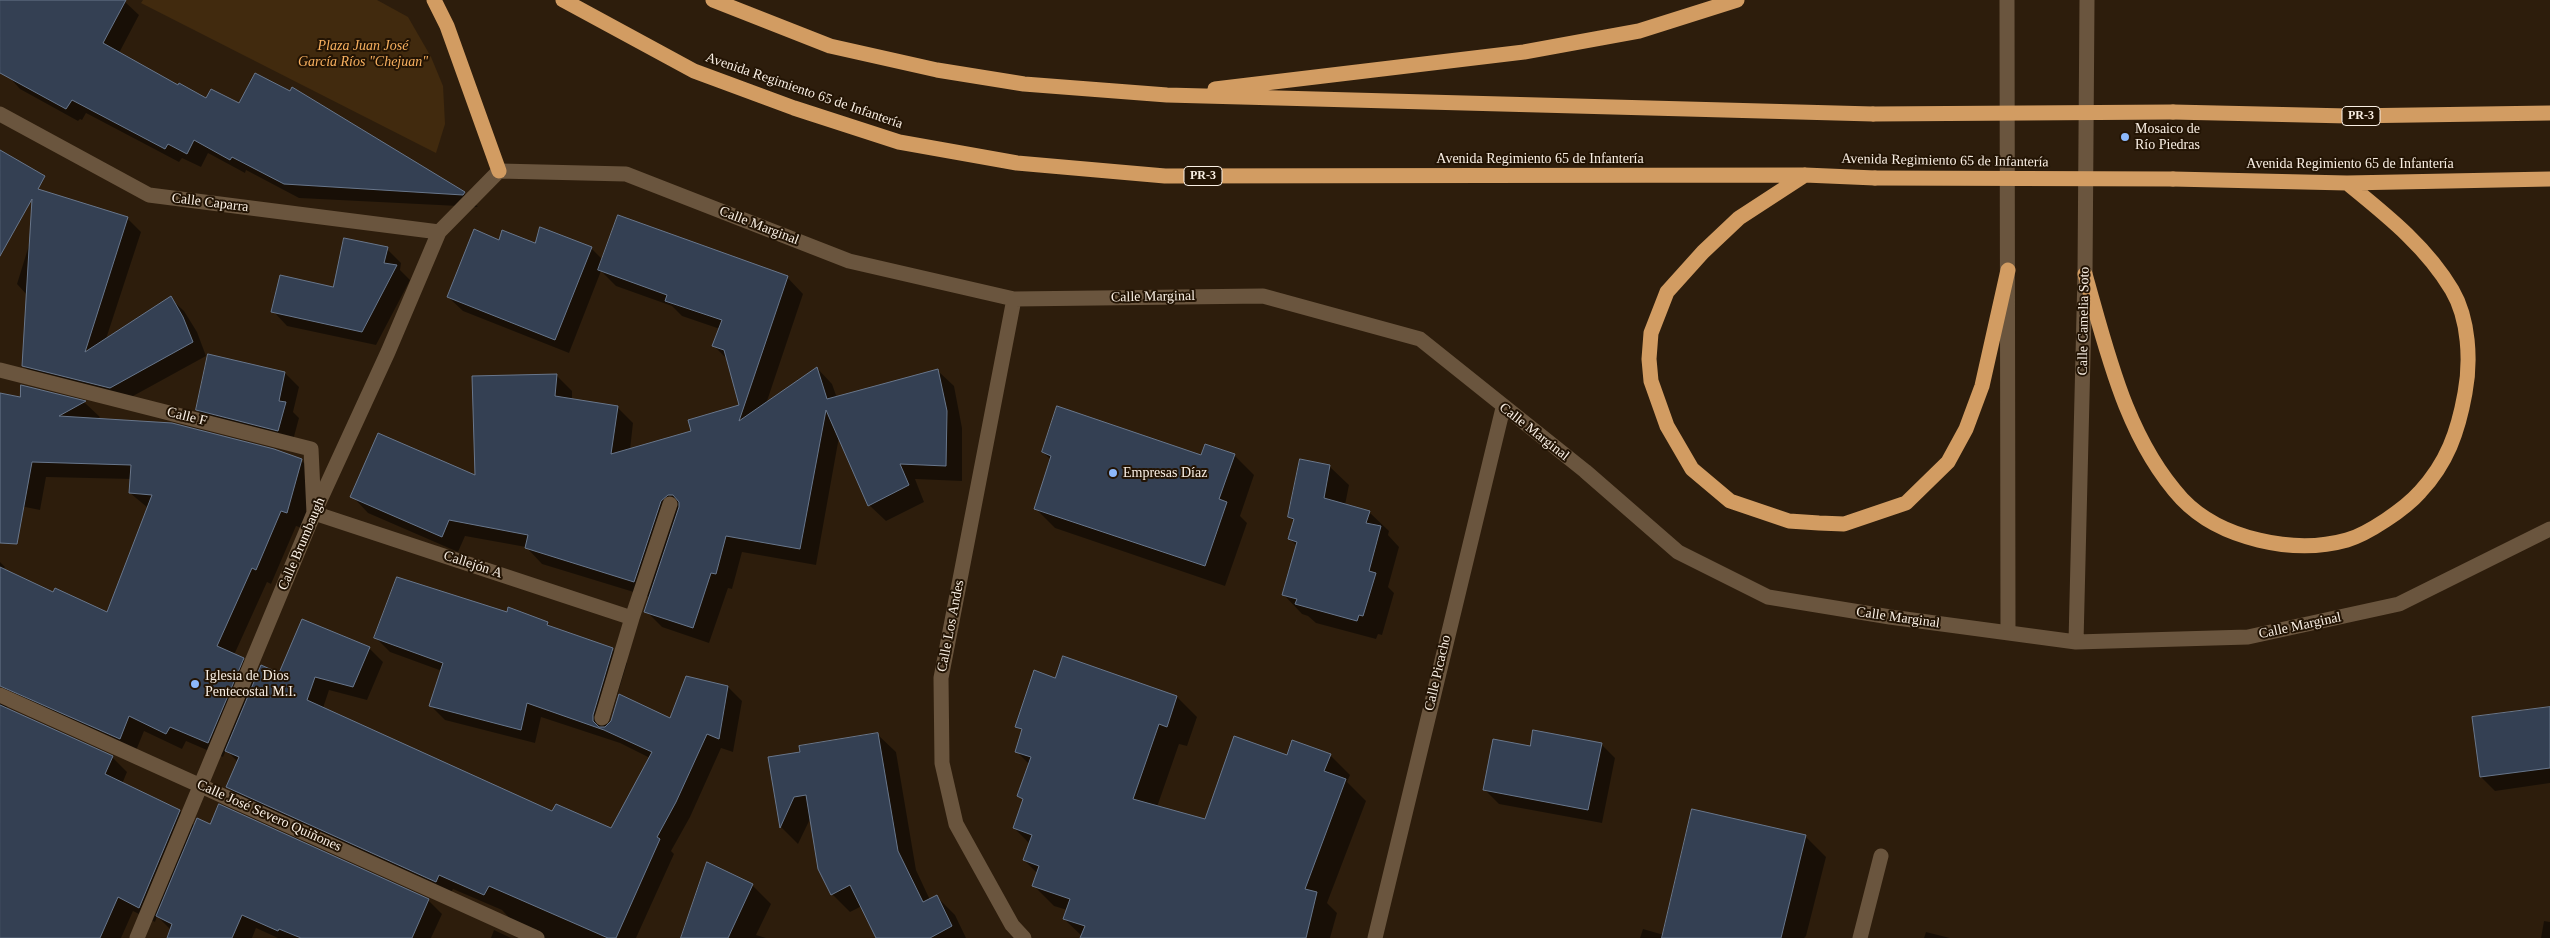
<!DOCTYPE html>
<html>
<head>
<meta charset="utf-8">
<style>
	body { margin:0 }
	canvas { display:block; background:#2d1d0c }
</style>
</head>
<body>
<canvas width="2550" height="938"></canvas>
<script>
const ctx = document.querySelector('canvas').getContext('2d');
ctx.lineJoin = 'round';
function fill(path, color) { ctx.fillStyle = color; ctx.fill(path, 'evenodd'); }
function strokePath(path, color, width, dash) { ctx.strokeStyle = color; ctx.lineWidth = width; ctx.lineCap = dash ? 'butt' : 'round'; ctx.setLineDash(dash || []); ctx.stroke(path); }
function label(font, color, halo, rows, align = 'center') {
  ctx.font = font + ' Georgia,serif'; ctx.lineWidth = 4; ctx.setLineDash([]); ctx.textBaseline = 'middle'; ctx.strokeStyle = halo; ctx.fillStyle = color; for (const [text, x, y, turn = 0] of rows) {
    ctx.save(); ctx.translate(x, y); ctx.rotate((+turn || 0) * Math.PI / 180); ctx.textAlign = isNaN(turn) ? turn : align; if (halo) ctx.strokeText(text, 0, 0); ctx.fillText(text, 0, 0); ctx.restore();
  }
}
fill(new Path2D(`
	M 143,0 L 377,0 L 408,17 L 431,57 L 443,86 L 445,124 L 436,153 L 141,3 Z`), '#412a0e');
fill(new Path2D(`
	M 0,0 L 123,0 L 139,15 L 119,53 L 178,87 L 207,99 L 240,105 L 290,93 L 320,104 L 464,193 L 478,207 L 299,198 L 246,170 L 245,173 L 208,153 L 201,167 L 182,158 L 179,162 L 86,113 L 82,120 L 80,119 L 78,121 L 20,89 L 0,67 Z
	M 45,193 L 127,218 L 141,232 L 106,339 L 170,298 L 184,311 L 197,332 L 206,356 L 124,401 L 37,379 L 23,365 L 27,295 L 17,284 Z
	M 499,241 L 591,248 L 603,260 L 787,277 L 803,294 L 766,404 L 817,368 L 832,384 L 837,398 L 937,370 L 954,386 L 962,428 L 962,481 L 915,479 L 924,502 L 886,521 L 869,505 L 839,437 L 816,565 L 742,552 L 732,589 L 728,588 L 709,643 L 662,627 L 646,611 L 650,597 L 542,564 L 526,547 L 465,536 L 458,552 L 368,513 L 352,496 L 476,477 L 556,375 L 572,391 L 572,400 L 617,407 L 633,423 L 630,450 L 693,432 L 741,406 L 728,360 L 714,346 L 720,329 L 682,316 L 672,306 L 616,286 L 601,271 L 569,353 L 463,311 L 448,297 Z
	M 387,249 L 401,263 L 400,270 L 410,280 L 376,345 L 287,326 L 273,311 L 334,288 Z
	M 285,373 L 299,387 L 293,412 L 299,418 L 292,444 L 211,424 L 197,410 Z
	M 22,386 L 85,403 L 100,417 L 95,420 L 301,460 L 316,475 L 302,528 L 296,526 L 271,584 L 267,582 L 234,655 L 243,659 L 258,674 L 279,675 L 369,648 L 383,662 L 367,700 L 329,690 L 323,708 L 553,813 L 611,830 L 650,758 L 620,743 L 541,717 L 535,743 L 445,720 L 431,706 L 442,671 L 390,652 L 376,638 L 507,613 L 547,623 L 552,628 L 612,649 L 627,663 L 608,725 L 671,720 L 728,687 L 742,701 L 733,752 L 721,748 L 690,817 L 671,851 L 674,854 L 636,938 L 545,938 L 516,925 L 502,910 L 453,889 L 450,895 L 242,801 L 228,787 L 238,762 L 226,750 L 223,757 L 186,741 L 182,749 L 144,731 L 135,753 L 10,702 L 6,709 L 112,757 L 127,772 L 122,784 L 180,811 L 195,826 L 211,825 L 428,900 L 442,914 L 431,938 L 278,938 L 256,928 L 252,938 L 171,938 L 171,930 L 157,916 L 155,922 L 133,911 L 121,938 L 0,938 L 0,562 L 5,567 L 3,570 L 54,594 L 108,614 L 148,508 L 130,493 L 131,479 L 46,477 L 40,510 L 0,502 L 0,395 L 21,398 Z
	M 1043,452 L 1202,456 L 1234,455 L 1254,475 L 1240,516 L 1247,523 L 1225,586 L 1055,528 L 1035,508 L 1051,460 Z
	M 1329,466 L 1349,485 L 1345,505 L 1369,512 L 1389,531 L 1388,535 L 1399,547 L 1388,587 L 1394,593 L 1382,635 L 1378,634 L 1376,639 L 1316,623 L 1308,616 L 1302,614 L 1283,594 L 1297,546 L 1289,538 L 1294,521 L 1289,517 Z
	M 1056,679 L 1177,697 L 1197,717 L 1187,746 L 1179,744 L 1157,807 L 1206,820 L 1288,757 L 1330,755 L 1350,775 L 1347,782 L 1366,801 L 1327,903 L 1337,913 L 1330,938 L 1084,938 L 1064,919 L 1067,910 L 1054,906 L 1034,886 L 1038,874 L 1024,860 L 1030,844 L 1014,828 L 1023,800 L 1019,796 L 1030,765 L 1016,751 L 1023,732 L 1017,726 Z
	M 2550,709 L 2550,783 L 2495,791 L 2481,777 Z
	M 877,734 L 896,752 L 916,870 L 930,900 L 937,897 L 955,915 L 966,938 L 877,938 L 862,906 L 850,912 L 832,894 L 811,817 L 798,844 L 781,827 L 770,758 L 801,753 Z
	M 1601,744 L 1615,758 L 1602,823 L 1499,804 L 1485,790 L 1531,748 Z
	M 1805,836 L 1826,857 L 1806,936 L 1804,938 L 1640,938 L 1643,929 L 1664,935 Z
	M 708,864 L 753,886 L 771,904 L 756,935 L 766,938 L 682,938 Z
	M 2544,921 L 2550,922 L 2550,938 L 2541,938 Z
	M 494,930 L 511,938 L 491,938 Z
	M 1926,932 L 1950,938 L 1924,938 Z`), '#0007');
const building = new Path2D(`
	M 0,0 L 126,0 L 103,43 L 178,85 L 179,83 L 206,98 L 211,89 L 239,103 L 255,73 L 290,91 L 292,87 L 465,192 L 463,195 L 284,184 L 232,157 L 230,160 L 194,140 L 187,154 L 168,144 L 165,149 L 72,100 L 66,109 L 0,73 Z
	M 0,150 L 45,176 L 38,189 L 128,217 L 85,352 L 171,296 L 183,317 L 193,342 L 110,388 L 22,366 L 32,199 L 0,256 Z
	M 618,215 L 788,276 L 739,421 L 817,367 L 827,399 L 938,369 L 947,411 L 946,466 L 900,464 L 909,485 L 868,506 L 826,410 L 800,549 L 726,536 L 716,574 L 711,573 L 693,628 L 644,612 L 679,507 L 679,502 L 673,495 L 668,495 L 661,501 L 634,582 L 525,548 L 528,535 L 449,520 L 442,537 L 350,497 L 378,433 L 475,475 L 472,376 L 557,374 L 555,396 L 618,406 L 611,454 L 691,431 L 688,420 L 739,405 L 724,350 L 712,346 L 722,320 L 665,301 L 667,295 L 598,270 Z
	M 540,227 L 592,247 L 555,340 L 447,297 L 474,229 L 499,240 L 502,230 L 535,243 Z
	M 344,238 L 388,247 L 384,263 L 397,265 L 362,332 L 271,312 L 280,275 L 333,287 Z
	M 208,354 L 285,372 L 279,401 L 286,402 L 278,431 L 196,410 Z
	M 21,385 L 86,401 L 59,416 L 172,423 L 274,449 L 302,459 L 287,513 L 281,511 L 256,570 L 252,568 L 217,646 L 244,658 L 208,743 L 170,727 L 166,734 L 129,716 L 120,739 L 0,686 L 0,567 L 53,592 L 55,588 L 107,612 L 152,495 L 129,493 L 131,465 L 32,462 L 17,544 L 0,543 L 0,393 L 20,397 Z
	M 1057,406 L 1201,455 L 1205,444 L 1235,454 L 1219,499 L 1227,502 L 1205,566 L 1034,509 L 1051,456 L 1042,452 Z
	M 1300,459 L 1330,465 L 1324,498 L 1370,511 L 1366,523 L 1381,526 L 1369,571 L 1376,573 L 1363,616 L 1359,615 L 1357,621 L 1295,604 L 1297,599 L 1282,595 L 1297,542 L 1288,539 L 1294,519 L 1288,517 Z
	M 397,577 L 507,612 L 508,607 L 548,622 L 547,625 L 613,648 L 593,715 L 593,721 L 599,727 L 605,727 L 611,721 L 619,694 L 670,718 L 686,676 L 728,686 L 719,739 L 707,734 L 676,802 L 657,837 L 660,839 L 616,938 L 608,938 L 489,886 L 484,895 L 439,875 L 436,882 L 226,787 L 239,757 L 225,751 L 261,665 L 279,673 L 302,619 L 370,647 L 353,687 L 315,677 L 307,700 L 552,811 L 556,804 L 611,828 L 652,752 L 604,730 L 527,703 L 521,730 L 429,706 L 443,663 L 374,638 Z
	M 1063,656 L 1177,696 L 1167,727 L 1159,724 L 1133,799 L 1205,819 L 1234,736 L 1287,755 L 1292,740 L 1331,754 L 1324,771 L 1346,779 L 1305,889 L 1317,892 L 1306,938 L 1080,938 L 1085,926 L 1063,919 L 1070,899 L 1032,886 L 1039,866 L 1023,860 L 1032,835 L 1013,828 L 1023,799 L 1017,796 L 1031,757 L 1015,752 L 1022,729 L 1015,727 L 1034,670 L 1055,678 Z
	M 0,705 L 113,756 L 105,774 L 180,810 L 139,908 L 118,897 L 100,938 L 0,938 Z
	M 2550,707 L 2550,768 L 2480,777 L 2472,717 Z
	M 1533,730 L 1602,743 L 1588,810 L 1483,790 L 1493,739 L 1530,746 Z
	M 878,733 L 898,851 L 923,902 L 937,895 L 952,926 L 930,938 L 876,938 L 850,885 L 831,895 L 818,869 L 806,795 L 794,797 L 780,828 L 768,757 L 800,752 L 799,746 Z
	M 219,804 L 429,899 L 412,938 L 301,938 L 279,929 L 278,931 L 242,915 L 232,938 L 167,938 L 172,924 L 156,916 L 197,818 L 210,824 Z
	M 1692,809 L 1806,835 L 1781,938 L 1662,938 Z
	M 707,862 L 753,884 L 728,938 L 681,938 Z`);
fill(building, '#344053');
strokePath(building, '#68768b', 1);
strokePath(new Path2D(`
	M 2007,0 L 2008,633
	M 0,114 L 149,195 L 439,232
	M 1014,299 L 941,678 L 942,763 L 956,824 L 1012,925 L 1024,938
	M 0,370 L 311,449 L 314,513 L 632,618
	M 2076,642 L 2085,274 L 2087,0
	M 0,695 L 537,938
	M 602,718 L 632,618 L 670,504
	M 137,938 L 314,513 L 388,352 L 439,232 L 499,171 L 626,174 L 849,261 L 1014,299 L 1263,296 L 1420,339 L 1585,471 L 1678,552 L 1768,597 L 1890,617 L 2076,642 L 2248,637 L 2399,604 L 2550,529
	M 1375,938 L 1503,408
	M 1860,938 L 1881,856`), '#6a553e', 15);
strokePath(new Path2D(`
	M 434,0 L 447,26 L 499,171
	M 563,0 L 694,71 L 794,108 L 899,142 L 1017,163 L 1165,176 L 1805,175 L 1875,178
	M 713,0 L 830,46 L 937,70 L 1024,84 L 1167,95 L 1873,114
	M 1215,89 L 1524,52 L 1639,31 L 1737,0
	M 2173,112 L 2348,116 L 2550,113
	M 1805,175 L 1739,218 L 1703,252 L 1667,292 L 1651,333 L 1649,359 L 1651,381 L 1667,426 L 1692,469 L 1730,501 L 1789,521 L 1819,523 L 1844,524 L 1906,503 L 1948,462 L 1966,429 L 1982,386 L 2008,270
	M 2173,179 L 2347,183 L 2550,179
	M 2085,274 C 2107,351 2126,438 2182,499 C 2220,539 2294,555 2347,540 C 2368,534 2405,509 2420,492 C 2447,463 2458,432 2465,393 C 2471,361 2469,319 2452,290 C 2426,246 2385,214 2347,183`), '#d29c62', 15);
strokePath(new Path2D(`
	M 1873,114 L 2173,112
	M 1875,178 L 2173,179`), '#d29c62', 15);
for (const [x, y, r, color] of [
	[2125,137,5,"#8db9fc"],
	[1113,473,5,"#8db9fc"],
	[195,684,5,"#8db9fc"]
]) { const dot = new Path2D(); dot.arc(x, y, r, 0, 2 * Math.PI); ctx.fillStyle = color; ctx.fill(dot); strokePath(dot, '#231404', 2); }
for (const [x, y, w] of [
	[2361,116,38],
	[1203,176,38]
]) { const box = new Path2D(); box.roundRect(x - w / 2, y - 9.5, w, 19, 4); ctx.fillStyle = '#231404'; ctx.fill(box); strokePath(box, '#f9efe4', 1); }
label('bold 12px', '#f9efe4', null, [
	["PR-3",2361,116],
	["PR-3",1203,176]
]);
label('italic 14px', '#f8b05f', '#231404', [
	["Plaza Juan José",363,46],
	["García Ríos \"Chejuan\"",363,62]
]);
label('14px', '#f9efe4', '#231404', [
	["Avenida Regimiento 65 de Infantería",804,91,19],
	["Avenida Regimiento 65 de Infantería",1540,159],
	["Avenida Regimiento 65 de Infantería",1945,161,1],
	["Avenida Regimiento 65 de Infantería",2350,164],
	["Calle Caparra",210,203,7],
	["Calle Marginal",759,226,21],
	["Calle Marginal",1153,297,-1],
	["Calle Camelia Soto",2084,321,-89],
	["Calle F",187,417,14],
	["Calle Marginal",1534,432,38],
	["Calle Brumbaugh",302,544,-67],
	["Callejón A",473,565,18],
	["Calle Marginal",1898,618,8],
	["Calle Los Andes",951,626,-79],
	["Calle Marginal",2300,626,-12],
	["Calle Picacho",1438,673,-77],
	["Calle José Severo Quiñones",269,816,24]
]);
label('14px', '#f9efe4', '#231404', [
	["Mosaico de",2135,129],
	["Río Piedras",2135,145],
	["Empresas Díaz",1123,473],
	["Iglesia de Dios",205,676],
	["Pentecostal M.I.",205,692]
], 'left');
</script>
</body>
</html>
